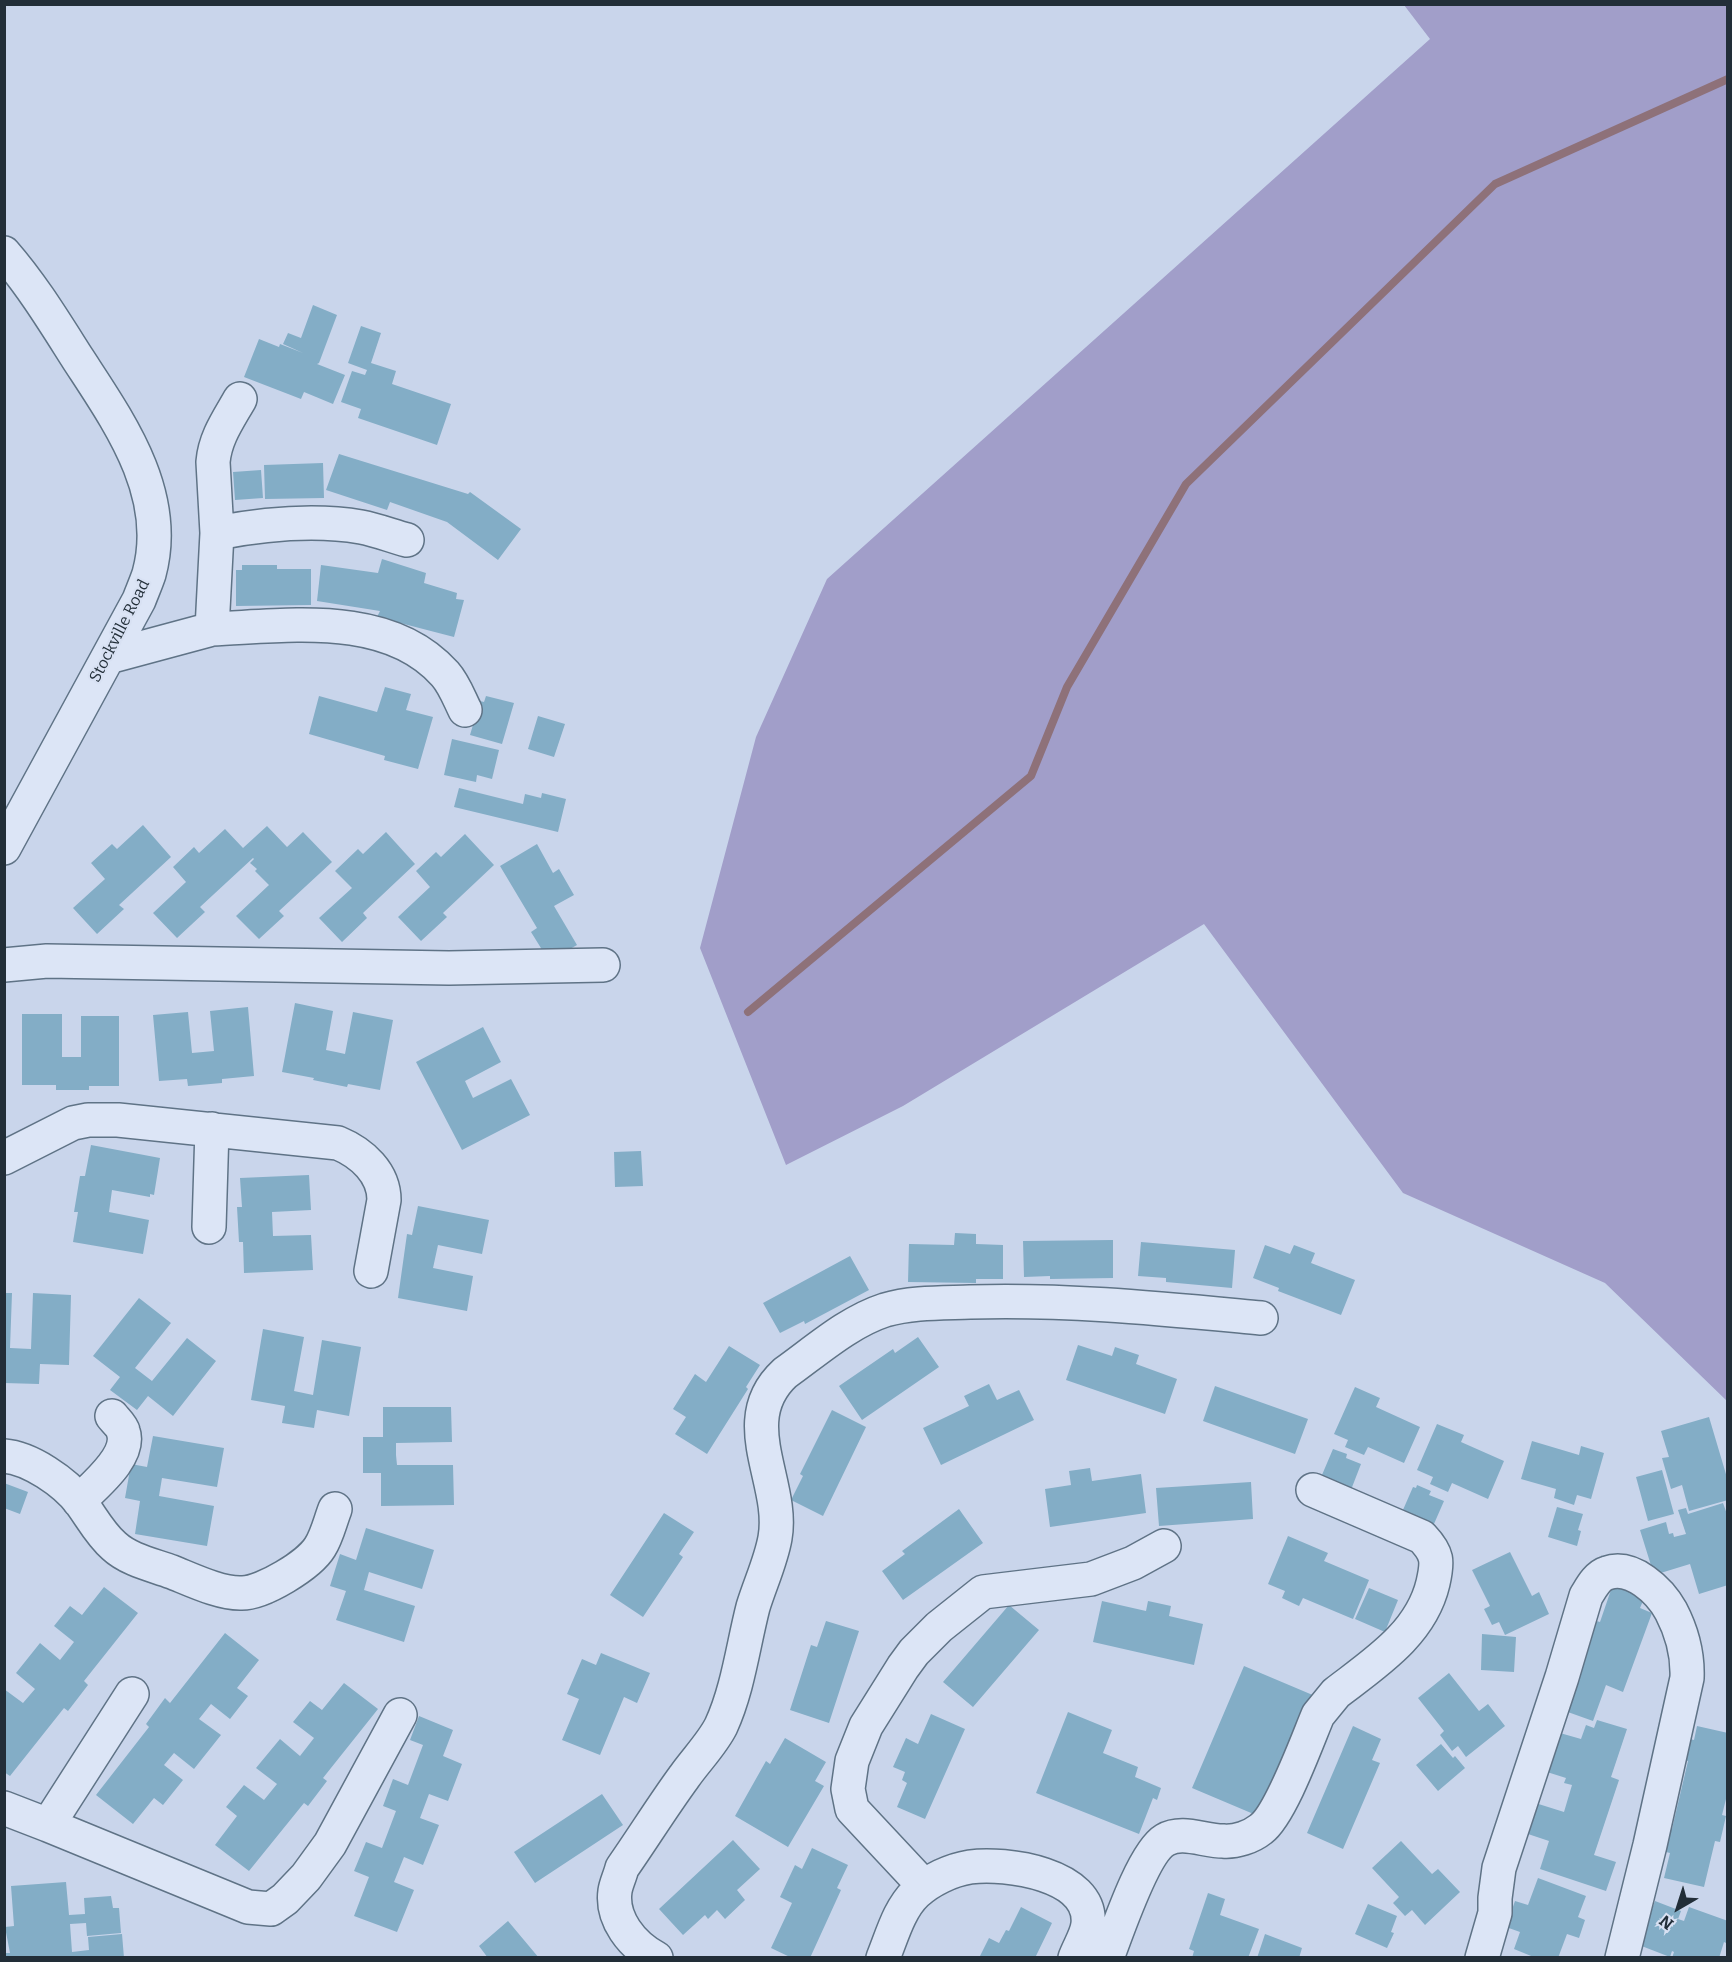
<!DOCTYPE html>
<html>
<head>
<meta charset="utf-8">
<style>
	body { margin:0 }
	#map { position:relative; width:1732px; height:1962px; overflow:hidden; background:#c9d5eb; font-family:Bitter,serif }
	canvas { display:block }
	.frame { position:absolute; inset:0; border:6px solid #222e38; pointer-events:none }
	.north { position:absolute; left:1648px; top:1878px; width:60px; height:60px; -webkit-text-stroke:4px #d8e1f3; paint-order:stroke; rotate:219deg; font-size:16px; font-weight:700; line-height:24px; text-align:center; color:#222e38 }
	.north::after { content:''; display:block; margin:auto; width:21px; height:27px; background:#222e38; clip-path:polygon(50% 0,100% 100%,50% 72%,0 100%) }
</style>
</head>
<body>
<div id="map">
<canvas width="1732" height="1962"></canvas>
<div class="frame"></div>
<div class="north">N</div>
</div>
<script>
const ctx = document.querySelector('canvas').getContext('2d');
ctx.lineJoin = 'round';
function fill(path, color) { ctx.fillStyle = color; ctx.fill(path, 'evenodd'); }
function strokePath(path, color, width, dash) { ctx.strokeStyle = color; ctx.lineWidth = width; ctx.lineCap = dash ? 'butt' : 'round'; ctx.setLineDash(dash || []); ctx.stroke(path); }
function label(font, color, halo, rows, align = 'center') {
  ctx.font = font + ' Bitter,serif'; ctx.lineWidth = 4.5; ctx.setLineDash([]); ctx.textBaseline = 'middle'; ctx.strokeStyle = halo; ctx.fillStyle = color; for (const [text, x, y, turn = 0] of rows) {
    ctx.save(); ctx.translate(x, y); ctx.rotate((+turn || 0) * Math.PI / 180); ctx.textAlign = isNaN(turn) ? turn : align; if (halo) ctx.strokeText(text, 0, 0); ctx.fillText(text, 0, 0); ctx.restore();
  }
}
fill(new Path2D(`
	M 1404,5 L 1727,5 L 1727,1401 L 1605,1283 L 1403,1193 L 1204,924 L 903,1106 L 786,1165 L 700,948 L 756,737 L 827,579 L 1430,39 Z`), '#a19ec9');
strokePath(new Path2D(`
	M 748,1012 L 1031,776 L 1067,687 L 1186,484 L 1495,184 L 1728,79`), '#8e7179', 8);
fill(new Path2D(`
	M 313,305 L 337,315 L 319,363 L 317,364 L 345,375 L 333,404 L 304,392 L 301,399 L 244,377 L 259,339 L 279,347 L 280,344 L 303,353 L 283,344 L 288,333 L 301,338 Z
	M 361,326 L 381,333 L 371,363 L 396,371 L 392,384 L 451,404 L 437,445 L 358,418 L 361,409 L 341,402 L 352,371 L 365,375 L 367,370 L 348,363 Z
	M 339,454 L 468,494 L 470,492 L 521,529 L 498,560 L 447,522 L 390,502 L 387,510 L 326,490 Z
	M 323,463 L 324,498 L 265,499 L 264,465 Z
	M 261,470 L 263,498 L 235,500 L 233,472 Z
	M 382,559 L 426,573 L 424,583 L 457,593 L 456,599 L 464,600 L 454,637 L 377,617 L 380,611 L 317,601 L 321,565 L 378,573 Z
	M 242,565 L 277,565 L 277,569 L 311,569 L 311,605 L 236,606 L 236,570 L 242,570 Z
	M 385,687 L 411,694 L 406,710 L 433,717 L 418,769 L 384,760 L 385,756 L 309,734 L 319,696 L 377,712 Z
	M 486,696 L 514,703 L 502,744 L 470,735 L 480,701 L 484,702 Z
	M 538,716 L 565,724 L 554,757 L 528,749 Z
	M 452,739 L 499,750 L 492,779 L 477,775 L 476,782 L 444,775 Z
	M 459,788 L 523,804 L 525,794 L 541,798 L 542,793 L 566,799 L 558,832 L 454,807 Z
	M 143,825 L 171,857 L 119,905 L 124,909 L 97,934 L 73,908 L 105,879 L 91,863 L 112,844 L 117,849 Z
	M 267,826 L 287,847 L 303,832 L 332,862 L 279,911 L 284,916 L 259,939 L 236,916 L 269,885 L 255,871 L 257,869 L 250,863 L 254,859 L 253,858 L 200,907 L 205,912 L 177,938 L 153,913 L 186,882 L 173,867 L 194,847 L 199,853 L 225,829 L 243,848 Z
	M 386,832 L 415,864 L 363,913 L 367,918 L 342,942 L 319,918 L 352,888 L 335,871 L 358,849 L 363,854 Z
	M 465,834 L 494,865 L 443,913 L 447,917 L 421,941 L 398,917 L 430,887 L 416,871 L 436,852 L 441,857 Z
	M 537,844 L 553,873 L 559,869 L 574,895 L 554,906 L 577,945 L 549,961 L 531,932 L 537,928 L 500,866 Z
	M 295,1003 L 333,1011 L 326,1050 L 336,1052 L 345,1054 L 353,1012 L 393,1020 L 380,1090 L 348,1084 L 347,1087 L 313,1080 L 314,1078 L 282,1072 Z
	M 248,1007 L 254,1076 L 222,1079 L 222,1083 L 188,1086 L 187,1079 L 159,1081 L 153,1015 L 188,1012 L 192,1053 L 214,1051 L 210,1011 Z
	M 22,1014 L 62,1014 L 62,1057 L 81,1057 L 81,1016 L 119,1016 L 119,1086 L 89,1086 L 89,1090 L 56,1090 L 56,1085 L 22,1085 Z
	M 483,1027 L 501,1062 L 465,1081 L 473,1098 L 511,1079 L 530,1115 L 462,1150 L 416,1062 Z
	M 91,1145 L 160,1158 L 154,1195 L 150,1194 L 150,1197 L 112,1190 L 109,1212 L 149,1220 L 143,1254 L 73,1242 L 78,1212 L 74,1212 L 80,1176 L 85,1176 Z
	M 641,1151 L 643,1186 L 615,1187 L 614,1152 Z
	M 309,1175 L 311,1210 L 272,1212 L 273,1236 L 311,1235 L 313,1270 L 244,1273 L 243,1242 L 239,1242 L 237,1207 L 242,1207 L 240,1178 Z
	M 418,1206 L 489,1220 L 482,1254 L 438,1245 L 433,1268 L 473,1276 L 467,1311 L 398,1298 L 407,1234 L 412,1235 Z
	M 955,1233 L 976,1234 L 976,1244 L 1003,1245 L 1003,1279 L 976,1279 L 976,1283 L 908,1282 L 909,1244 L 954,1245 Z
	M 1113,1240 L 1113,1278 L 1050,1279 L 1050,1276 L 1024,1277 L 1023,1241 Z
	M 1141,1242 L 1235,1250 L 1232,1288 L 1166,1282 L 1166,1278 L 1138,1276 Z
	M 1265,1245 L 1290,1254 L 1294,1245 L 1315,1253 L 1311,1263 L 1355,1280 L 1341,1315 L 1278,1291 L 1279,1288 L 1253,1278 Z
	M 850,1256 L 869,1290 L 805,1324 L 804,1321 L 780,1333 L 763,1303 Z
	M 4,1293 L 12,1293 L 10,1348 L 31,1349 L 33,1293 L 71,1295 L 69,1365 L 40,1364 L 39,1384 L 4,1383 Z
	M 139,1298 L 171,1323 L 135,1368 L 152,1381 L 187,1338 L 216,1361 L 173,1416 L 148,1396 L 137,1410 L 110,1390 L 120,1377 L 93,1356 Z
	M 263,1329 L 304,1337 L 294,1391 L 313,1395 L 322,1340 L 361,1347 L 349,1416 L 317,1410 L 314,1428 L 282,1423 L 285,1406 L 251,1400 Z
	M 918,1337 L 939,1367 L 862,1420 L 839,1386 L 893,1349 L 895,1353 Z
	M 1078,1345 L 1112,1356 L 1115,1347 L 1139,1355 L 1136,1364 L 1177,1379 L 1165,1414 L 1066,1380 Z
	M 729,1346 L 760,1365 L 746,1387 L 748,1389 L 707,1454 L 675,1434 L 686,1417 L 673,1409 L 695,1374 L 706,1382 Z
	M 989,1384 L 997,1400 L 1019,1390 L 1034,1420 L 941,1465 L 923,1428 L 969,1406 L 964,1396 Z
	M 1215,1386 L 1308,1419 L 1295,1454 L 1203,1421 Z
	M 1355,1387 L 1380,1398 L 1376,1407 L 1420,1427 L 1404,1463 L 1368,1447 L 1364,1455 L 1345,1447 L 1348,1440 L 1334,1434 Z
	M 383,1407 L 451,1407 L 452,1442 L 396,1443 L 396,1455 L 397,1465 L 453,1465 L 454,1505 L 381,1506 L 381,1473 L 363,1473 L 363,1437 L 383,1437 Z
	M 832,1410 L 866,1427 L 823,1516 L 791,1500 L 803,1476 L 800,1474 Z
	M 1709,1417 L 1728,1481 L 1728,1500 L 1689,1511 L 1682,1485 L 1671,1489 L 1662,1458 L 1669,1457 L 1661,1431 Z
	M 1437,1424 L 1464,1435 L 1461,1442 L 1504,1461 L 1488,1499 L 1452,1483 L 1448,1492 L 1430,1484 L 1433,1477 L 1417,1470 Z
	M 153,1436 L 224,1448 L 217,1487 L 162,1478 L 159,1496 L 214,1506 L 207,1546 L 135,1534 L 140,1501 L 125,1498 L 131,1464 L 147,1467 Z
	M 1532,1441 L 1579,1455 L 1581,1446 L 1604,1453 L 1591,1499 L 1577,1495 L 1574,1505 L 1554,1498 L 1556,1489 L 1521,1479 Z
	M 1333,1449 L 1347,1454 L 1346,1458 L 1361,1464 L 1349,1495 L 1319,1482 Z
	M 1090,1468 L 1092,1481 L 1141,1474 L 1146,1513 L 1050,1527 L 1045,1489 L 1071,1485 L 1069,1471 Z
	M 1662,1470 L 1674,1514 L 1648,1521 L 1636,1477 Z
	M 1251,1482 L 1253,1519 L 1159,1526 L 1156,1488 Z
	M 4,1483 L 28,1492 L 20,1514 L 4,1508 Z
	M 1417,1485 L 1431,1491 L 1429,1495 L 1444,1501 L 1430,1533 L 1399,1519 L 1413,1487 L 1416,1488 Z
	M 1723,1503 L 1728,1517 L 1728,1585 L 1699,1594 L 1690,1564 L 1654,1575 L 1640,1530 L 1666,1522 L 1669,1534 L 1673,1533 L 1674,1537 L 1686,1534 L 1678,1510 L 1686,1508 L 1688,1514 Z
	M 1557,1507 L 1583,1514 L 1578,1530 L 1581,1531 L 1577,1546 L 1548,1537 Z
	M 959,1509 L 983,1543 L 903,1600 L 882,1571 L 905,1554 L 902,1551 Z
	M 664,1513 L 694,1532 L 679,1554 L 683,1557 L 643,1617 L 610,1595 Z
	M 366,1528 L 434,1550 L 422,1589 L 369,1572 L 364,1590 L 415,1606 L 404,1642 L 336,1620 L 346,1591 L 330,1586 L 340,1554 L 356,1560 Z
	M 1288,1536 L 1328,1553 L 1324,1561 L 1369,1580 L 1353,1619 L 1303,1598 L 1299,1606 L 1282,1598 L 1285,1591 L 1268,1584 Z
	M 1510,1552 L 1532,1596 L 1539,1592 L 1549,1614 L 1505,1635 L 1499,1622 L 1492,1625 L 1484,1609 L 1490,1606 L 1472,1570 Z
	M 1613,1584 L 1645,1596 L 1640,1608 L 1652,1613 L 1623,1692 L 1606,1685 L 1593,1721 L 1565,1711 L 1590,1640 L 1586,1639 L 1593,1620 L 1600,1622 Z
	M 104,1587 L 138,1613 L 84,1681 L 88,1685 L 68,1711 L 64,1708 L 10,1776 L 4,1772 L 4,1689 L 23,1703 L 35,1689 L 16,1673 L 40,1643 L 60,1660 L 74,1642 L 54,1626 L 70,1606 L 82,1615 Z
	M 1369,1588 L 1398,1600 L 1385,1632 L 1355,1619 Z
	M 1102,1601 L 1146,1611 L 1148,1601 L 1171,1606 L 1169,1616 L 1203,1624 L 1194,1665 L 1093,1642 Z
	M 1009,1605 L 1039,1630 L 973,1707 L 943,1682 Z
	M 826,1621 L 859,1631 L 829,1723 L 790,1710 L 811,1645 L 817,1647 Z
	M 225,1633 L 259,1660 L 237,1688 L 248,1696 L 230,1719 L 211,1704 L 199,1719 L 221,1735 L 194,1769 L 174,1753 L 164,1765 L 183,1780 L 163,1805 L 154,1798 L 133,1824 L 96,1795 L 149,1727 L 146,1724 L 165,1698 L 170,1703 Z
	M 1482,1634 L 1516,1637 L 1514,1672 L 1481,1670 Z
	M 601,1653 L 650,1673 L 637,1703 L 624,1697 L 600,1755 L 562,1740 L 579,1699 L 567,1694 L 582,1659 L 596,1665 Z
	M 1244,1666 L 1315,1696 L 1263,1818 L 1192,1788 Z
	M 1449,1673 L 1479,1711 L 1488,1704 L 1505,1726 L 1466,1757 L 1458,1746 L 1452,1751 L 1440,1735 L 1444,1731 L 1418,1698 Z
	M 344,1683 L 378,1709 L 323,1778 L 327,1781 L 308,1806 L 304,1803 L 249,1871 L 215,1845 L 237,1816 L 226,1807 L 244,1785 L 264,1800 L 277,1784 L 256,1768 L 280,1739 L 300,1756 L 314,1738 L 293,1722 L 310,1701 L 322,1710 Z
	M 1068,1712 L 1112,1730 L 1103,1753 L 1138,1767 L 1135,1777 L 1161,1788 L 1157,1800 L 1153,1798 L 1139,1834 L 1036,1793 Z
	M 931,1714 L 965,1729 L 925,1819 L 897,1807 L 907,1783 L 902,1780 L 905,1772 L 893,1767 L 906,1738 L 918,1744 Z
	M 419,1716 L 453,1730 L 443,1756 L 462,1764 L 448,1801 L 429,1794 L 420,1818 L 439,1825 L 423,1865 L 404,1857 L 394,1882 L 414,1890 L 397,1932 L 354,1916 L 369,1877 L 354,1871 L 366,1842 L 382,1848 L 396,1811 L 383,1806 L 393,1779 L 408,1785 L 423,1745 L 410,1740 Z
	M 1597,1720 L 1627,1729 L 1611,1777 L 1619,1780 L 1594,1855 L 1616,1862 L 1606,1891 L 1540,1869 L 1549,1841 L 1519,1831 L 1529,1801 L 1564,1812 L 1572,1785 L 1564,1783 L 1566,1778 L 1547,1772 L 1560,1733 L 1581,1739 L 1586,1725 L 1594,1728 Z
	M 1353,1726 L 1381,1739 L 1372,1760 L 1380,1763 L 1343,1849 L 1307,1833 Z
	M 1697,1726 L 1728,1733 L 1728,1791 L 1722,1815 L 1726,1816 L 1720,1842 L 1715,1841 L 1704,1887 L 1664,1878 L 1670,1853 L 1662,1851 L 1668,1828 L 1672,1829 L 1688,1761 L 1681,1759 L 1686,1738 L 1694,1740 Z
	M 785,1738 L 826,1762 L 815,1781 L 824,1786 L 788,1847 L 735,1816 L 766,1761 L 770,1764 Z
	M 1441,1744 L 1453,1758 L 1455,1756 L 1465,1768 L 1438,1791 L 1416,1765 Z
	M 602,1794 L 623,1825 L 535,1883 L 514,1852 Z
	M 733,1840 L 760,1869 L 737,1890 L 745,1900 L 725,1919 L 717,1910 L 708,1919 L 705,1915 L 683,1935 L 659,1909 Z
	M 1401,1841 L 1432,1874 L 1438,1869 L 1460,1892 L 1425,1925 L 1412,1910 L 1405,1916 L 1393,1903 L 1399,1897 L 1372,1868 Z
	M 812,1848 L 848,1865 L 837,1888 L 841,1890 L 810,1958 L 792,1958 L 771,1948 L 792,1903 L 780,1897 L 795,1865 L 802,1869 Z
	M 1538,1878 L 1586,1896 L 1578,1917 L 1585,1920 L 1579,1938 L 1567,1934 L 1558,1958 L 1536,1958 L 1514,1949 L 1520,1932 L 1506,1927 L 1515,1901 L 1528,1905 Z
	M 66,1882 L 69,1915 L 85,1914 L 84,1898 L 111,1896 L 113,1908 L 119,1908 L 121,1933 L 87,1936 L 86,1923 L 70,1924 L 72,1952 L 89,1950 L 88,1937 L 122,1934 L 124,1958 L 4,1958 L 4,1953 L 10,1953 L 5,1927 L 14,1926 L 11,1886 Z
	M 1208,1893 L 1225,1899 L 1220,1915 L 1259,1929 L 1248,1958 L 1192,1958 L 1194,1951 L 1189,1949 Z
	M 1655,1901 L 1681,1911 L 1678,1919 L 1684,1921 L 1689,1907 L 1728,1921 L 1728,1944 L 1724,1942 L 1719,1958 L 1672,1958 L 1674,1952 L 1672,1951 L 1670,1957 L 1639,1945 Z
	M 1368,1904 L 1397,1916 L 1391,1932 L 1394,1933 L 1387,1948 L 1355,1934 Z
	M 1021,1907 L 1052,1923 L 1035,1958 L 979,1958 L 989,1938 L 999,1943 L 1006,1930 L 1009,1931 Z
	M 508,1921 L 539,1958 L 488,1958 L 479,1946 Z
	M 1265,1934 L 1302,1948 L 1299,1958 L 1257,1958 Z`), '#83adc6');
const minor = new Path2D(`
	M 4,253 C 32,285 55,323 78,359 C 119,422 171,494 149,574 C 146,583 142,592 139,600 L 4,848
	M 217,533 C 264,524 314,519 361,527 C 377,530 392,536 407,540
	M 212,629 C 288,626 388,610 445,674 C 454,684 459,698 465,710
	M 108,657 L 212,629 L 217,533 L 213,462 C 215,438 228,420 240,399
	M 4,965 L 47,961 L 449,968 L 603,965
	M 4,1158 L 73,1123 L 88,1120 L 118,1120 L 338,1143 C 362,1153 384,1173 384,1200 L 371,1271
	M 209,1227 L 212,1129
	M 4,1456 C 30,1458 65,1482 81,1503 C 92,1518 100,1534 114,1546 C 129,1560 153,1565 172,1572 C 192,1580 221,1594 242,1593 C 263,1593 309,1565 320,1547 C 327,1536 330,1522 335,1509
	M 79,1501 C 95,1485 132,1456 123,1431 C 122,1426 115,1420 112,1416
	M 4,1808 L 48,1825 L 132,1694
	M 48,1825 L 248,1907 L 271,1909 L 285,1899 L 306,1877 L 330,1844 L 400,1715
	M 924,1886 L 852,1809 L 848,1789 L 852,1761 L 866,1726 L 903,1667 L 914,1652 L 939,1627 L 983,1592 L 1091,1579 L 1133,1563 L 1164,1546
	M 656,1958 C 632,1945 611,1919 615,1891 C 616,1884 620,1876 622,1868 C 643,1838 662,1807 684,1777 C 695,1761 712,1744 721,1726 C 738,1689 743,1646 753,1607 C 760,1584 771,1561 775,1538 C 785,1482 733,1421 785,1373 C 816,1351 848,1322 885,1310 C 912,1302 942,1303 970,1302 C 1068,1299 1164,1309 1261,1318
	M 883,1958 C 892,1936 899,1909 916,1893 C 930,1880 951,1870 970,1867 C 1005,1862 1093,1874 1088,1924 C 1087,1935 1079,1947 1075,1958
	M 1107,1958 C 1117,1932 1143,1853 1165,1840 C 1182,1830 1204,1841 1223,1841 C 1236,1842 1251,1837 1261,1829 C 1281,1814 1307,1741 1318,1715 L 1336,1693 C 1375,1663 1421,1634 1433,1583 C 1438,1561 1438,1554 1422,1537 L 1313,1490
	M 1482,1958 L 1495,1913 L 1495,1898 L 1499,1868 L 1562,1677 L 1586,1596 C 1591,1588 1597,1576 1607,1573 C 1632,1564 1660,1591 1671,1611 C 1682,1632 1688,1654 1687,1678 L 1650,1845 L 1622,1958`);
strokePath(minor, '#5f7386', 36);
strokePath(minor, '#dce5f6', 33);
label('16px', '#222e38', '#d8e1f3', [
	["Stockville Road",120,631,-63]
]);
</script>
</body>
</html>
